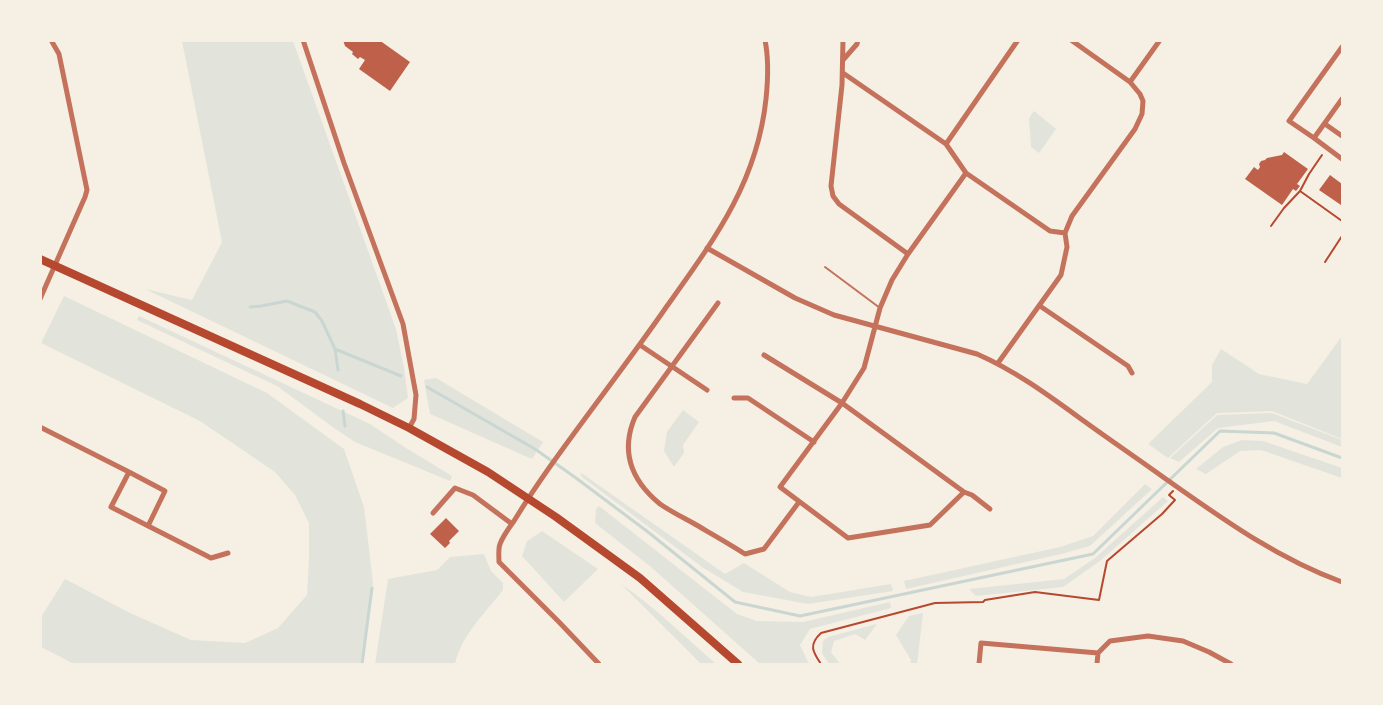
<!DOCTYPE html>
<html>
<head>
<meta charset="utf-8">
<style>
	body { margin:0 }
	#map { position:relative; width:1383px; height:705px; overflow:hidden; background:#f6efe4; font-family:Roboto,sans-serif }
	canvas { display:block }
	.frame { position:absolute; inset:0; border:42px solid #f6efe4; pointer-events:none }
</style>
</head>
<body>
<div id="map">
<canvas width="1383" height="705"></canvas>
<div class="frame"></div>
</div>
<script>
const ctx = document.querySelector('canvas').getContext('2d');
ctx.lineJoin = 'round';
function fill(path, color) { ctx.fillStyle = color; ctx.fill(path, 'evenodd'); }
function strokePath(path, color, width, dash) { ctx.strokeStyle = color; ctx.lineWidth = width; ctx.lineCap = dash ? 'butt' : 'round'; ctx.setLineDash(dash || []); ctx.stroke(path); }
fill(new Path2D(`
	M 182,41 L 293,41 L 396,329 L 404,368 L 408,398 L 393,408 L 145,289 L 192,300 L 222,242 Z
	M 1034,111 L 1056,129 L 1039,153 L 1031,147 L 1029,118 Z
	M 64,296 L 267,393 L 344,449 L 364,507 L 373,583 L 361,664 L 74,664 L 41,647 L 41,617 L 65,579 L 130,613 L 191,640 L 245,643 L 278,628 L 307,595 L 309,559 L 309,523 L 295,495 L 275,472 L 200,421 L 41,343 Z
	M 139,316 L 370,424 L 406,448 L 452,476 L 450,481 L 355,442 L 334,428 L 277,386 L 137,320 Z
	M 1342,336 L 1342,439 L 1272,411 L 1217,413 L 1168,458 L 1148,444 L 1212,382 L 1212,365 L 1221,349 L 1259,374 L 1307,384 Z
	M 436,378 L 543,442 L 532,459 L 430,414 L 424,380 Z
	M 683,410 L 699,422 L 683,445 L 684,453 L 674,467 L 664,451 L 667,432 Z
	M 1272,413 L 1342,440 L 1342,447 L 1274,421 L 1218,428 L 1179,462 L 1170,458 L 1217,415 Z
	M 1242,440 L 1263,441 L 1342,468 L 1342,478 L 1261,450 L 1240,451 L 1206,474 L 1196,469 L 1223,447 Z
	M 580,472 L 725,574 L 744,563 L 790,592 L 811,597 L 891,584 L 893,591 L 808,604 L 743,592 L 702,567 L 582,477 Z
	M 1145,484 L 1152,489 L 1090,546 L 1061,554 L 906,589 L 904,581 L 1060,547 L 1093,536 Z
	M 1163,497 L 1168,501 L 1100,561 L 1063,587 L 976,596 L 969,589 L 1064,579 L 1095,558 Z
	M 599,506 L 737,614 L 757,621 L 803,622 L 890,602 L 891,608 L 810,629 L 800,645 L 809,664 L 760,664 L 651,567 L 595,523 L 596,509 Z
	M 542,531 L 598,569 L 564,602 L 522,556 L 527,541 Z
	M 484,554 L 491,571 L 503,583 L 503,590 C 485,613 461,636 455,664 L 375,664 L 388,579 L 437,570 L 450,557 Z
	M 621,584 C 655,607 685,637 716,664 L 701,664 Z
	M 923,613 L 917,664 L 910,664 L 911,660 L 896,635 L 909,616 Z
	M 877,624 L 865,640 L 855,634 L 834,641 L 831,652 L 840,664 L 829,664 L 822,653 L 823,641 L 828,637 Z`), '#e2e4dc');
strokePath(new Path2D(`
	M 250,307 L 261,306 L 287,301 L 315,312 L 322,321 L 335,349 L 338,370
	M 335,349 L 401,376
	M 427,387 L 535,449 L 576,478 L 648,532 L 735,602 L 800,616 L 1093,554 L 1220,431 L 1274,433 L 1342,458
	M 343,411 L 345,426
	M 362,664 L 372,588`), '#c9d6d2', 3);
fill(new Path2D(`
	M 343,40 L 376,40 L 378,42 L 379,40 L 410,62 L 390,91 L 359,69 L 365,60 L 360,57 L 358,59 L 352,54 L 353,52 L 345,46 Z
	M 1284,152 L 1308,169 L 1297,184 L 1300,186 L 1296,191 L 1293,189 L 1282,205 L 1245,179 L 1254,167 L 1258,170 L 1260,167 L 1259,164 L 1261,161 L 1265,160 L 1267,158 L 1282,155 Z
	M 1330,175 L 1342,184 L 1342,202 L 1341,205 L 1319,190 Z
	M 446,518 L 459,531 L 449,541 L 450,543 L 445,548 L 430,534 Z`), '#bf614a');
strokePath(new Path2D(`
	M 1300,191 L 1342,221
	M 1342,211 L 1342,224
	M 1271,226 L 1284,208 L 1300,191 L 1309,174 L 1322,155
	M 1325,262 L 1342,236
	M 821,664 C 813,652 808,645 821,633 L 935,603 L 983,602 L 985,600 L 1035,592 L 1099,600 L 1107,561 L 1162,514 L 1175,500 L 1169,495 L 1173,491`), '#b5482f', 2);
strokePath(new Path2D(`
	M 825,267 L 880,308`), '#c5725c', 2);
strokePath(new Path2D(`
	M 303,40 L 344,163 L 403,324 L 416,395 L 414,419 L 409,428
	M 843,40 L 842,85 L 831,186 L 833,196 L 839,204 L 908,254
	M 1342,47 L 1289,121 L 1314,138 L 1342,99
	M 843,60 L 857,44 L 858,40
	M 843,73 L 946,144
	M 1130,82 L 1160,40
	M 1325,124 L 1342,136
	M 1314,138 L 1342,159
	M 966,173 L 1050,231 L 1065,233
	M 707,248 L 795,298 L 834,315 L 977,354 C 1018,372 1052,398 1088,424 C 1113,442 1138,459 1163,477 C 1220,517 1276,558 1342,582
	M 40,299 L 85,197 L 87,190 L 59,54 L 51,40
	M 718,303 L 635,417 C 620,452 632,481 660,504 C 670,511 682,517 693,523 C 710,533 728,543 745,554 L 764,549 L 799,502
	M 1040,306 L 1128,366 L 1132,373
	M 640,345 L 707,390
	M 764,355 L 842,403 L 964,492 L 930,525 L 848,538 L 780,487 L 842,403 L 864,368 L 880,308 L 892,280 L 908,254 L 966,173 L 946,144 L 1018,40
	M 998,363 L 1061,275 L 1067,247 L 1065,233 L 1072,216 L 1135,129 L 1142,114 L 1143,101 L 1140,94 L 1130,82 L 1071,40
	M 734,398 L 748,398 L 814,442
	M 40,427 L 129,472 L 111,507 L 211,558 L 228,553
	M 129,472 L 165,491 L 148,526
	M 964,492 L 972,495 L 990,509
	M 433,513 L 455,488 L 473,495 L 512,524
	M 599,664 L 559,622 L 499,562 C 499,557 498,549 500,544 C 503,536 509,528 514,521 C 525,503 537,485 549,468 C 588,413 629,361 667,306 C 714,240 757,183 766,99 C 768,80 769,60 765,40
	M 979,664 L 981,643 L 1098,653
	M 1097,664 L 1098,653 L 1110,641 L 1148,636 L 1183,641 L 1209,652 L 1231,664`), '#c5725c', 5);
strokePath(new Path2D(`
	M 40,259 L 360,404 L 409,428 L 488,472 L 556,517 L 640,578 L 738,664`), '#b5482f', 8);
</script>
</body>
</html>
